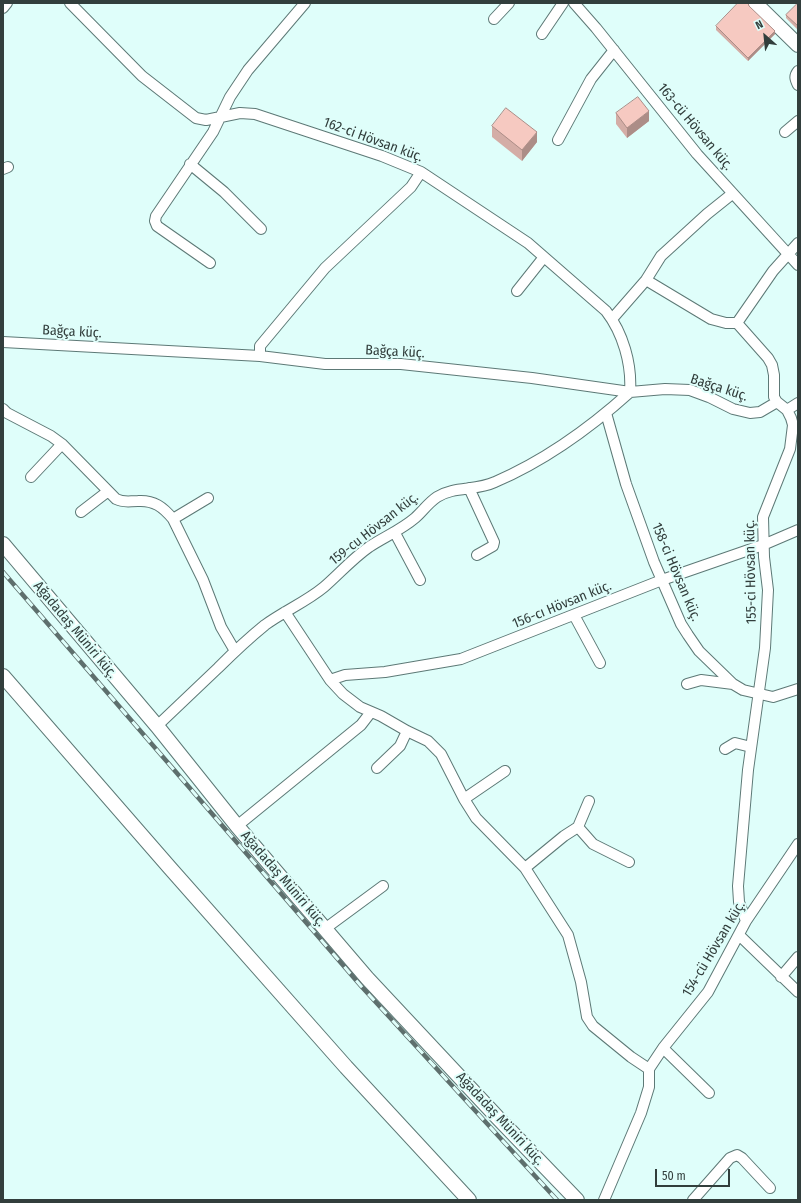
<!DOCTYPE html>
<html>
<head>
<meta charset="utf-8">
<style>
	body { margin:0 }
	#map { position:relative; width:801px; height:1203px; overflow:hidden; background:#dffefa; font-family:"Fira Sans Condensed",sans-serif }
	canvas { display:block }
	.frame { position:absolute; inset:0; border:4px solid #323e3c; pointer-events:none }
	.north { position:absolute; left:745px; top:16px; width:40px; height:40px; -webkit-text-stroke:3px #dffefa; paint-order:stroke; rotate:333deg; font-size:11px; font-weight:700; line-height:16px; text-align:center; color:#323e3c }
	.north::after { content:''; display:block; margin:auto; width:14px; height:18px; background:#323e3c; clip-path:polygon(50% 0,100% 100%,50% 72%,0 100%) }
	.scale { position:absolute; left:655px; top:1169px; width:75px; height:18px; box-sizing:border-box; border:2px solid #323e3c; border-top:0; padding-left:5px; font-size:12px; line-height:14px; white-space:nowrap; color:#323e3c; -webkit-text-stroke:3px #dffefa; paint-order:stroke }
</style>
</head>
<body>
<div id="map">
<canvas width="801" height="1203"></canvas>
<div class="frame"></div>
<div class="north">N</div>
<div class="scale">50 m</div>
</div>
<script>
const ctx = document.querySelector('canvas').getContext('2d');
ctx.lineJoin = 'round';
function strokePath(path, color, width, dash) { ctx.strokeStyle = color; ctx.lineWidth = width; ctx.lineCap = dash ? 'butt' : 'round'; ctx.setLineDash(dash || []); ctx.stroke(path); }
function fill(path, color) { ctx.fillStyle = color; ctx.fill(path, 'evenodd'); }
function label(font, color, halo, rows, align = 'center') {
  ctx.font = font + ' "Fira Sans Condensed",sans-serif'; ctx.lineWidth = 4; ctx.setLineDash([]); ctx.textBaseline = 'middle'; ctx.strokeStyle = halo; ctx.fillStyle = color; for (const [text, x, y, turn = 0] of rows) {
    ctx.save(); ctx.translate(x, y); ctx.rotate((+turn || 0) * Math.PI / 180); ctx.textAlign = isNaN(turn) ? turn : align; if (halo) ctx.strokeText(text, 0, 0); ctx.fillText(text, 0, 0); ctx.restore();
  }
}
const street = new Path2D(`
	M 70,3 L 142,76 L 196,118 L 206,120 L 240,113 L 255,114 L 382,156 L 421,172 L 528,243 L 606,311 C 623,333 632,364 630,392 C 590,428 544,461 495,482 C 476,491 454,486 437,497 C 428,503 422,512 415,518 C 401,530 384,537 369,547 C 352,559 339,574 324,587 C 306,602 284,611 265,625 C 249,638 233,653 218,668 C 198,687 177,707 157,726
	M 574,3 L 596,28 L 697,154 L 798,265
	M 3,8 L 7,3
	M 494,19 L 509,3
	M 542,34 L 563,3
	M 798,71 C 794,76 795,79 798,85
	M 785,132 L 798,121
	M 558,140 L 591,79 L 614,50
	M 190,164 L 224,192 L 261,229
	M 3,169 L 8,167
	M 210,263 L 157,226 L 155,221 L 156,216 L 213,132 L 230,97 L 248,70 L 305,3
	M 646,280 L 711,319 L 726,323 L 737,323 L 768,358 L 772,365 L 774,375 L 774,397 L 777,402 L 787,410 L 791,418 L 793,425 L 790,449 L 763,517 L 764,557 L 768,590 L 765,648 L 748,770 L 738,886 L 739,902 L 746,921
	M 517,291 L 544,257
	M 612,319 L 646,280 L 661,256 L 707,214 L 732,194
	M 737,323 L 773,271 L 798,243
	M 3,342 L 260,356 L 325,364 L 401,364 L 532,378 L 630,392 L 665,389 L 690,390 L 709,397 L 733,409 L 750,413 L 760,412 L 777,402
	M 260,356 L 260,346 L 325,268 L 411,187 L 421,172
	M 3,409 L 7,413 L 51,436 L 62,444 L 116,499 C 124,503 129,501 138,501 C 154,500 163,507 173,519 L 203,580 L 221,627 L 235,651
	M 787,410 L 798,403
	M 606,413 L 626,484 L 654,562 L 681,624 L 688,635 L 699,651 L 733,684 L 743,690 L 773,697 L 798,689
	M 31,477 L 62,444
	M 469,488 L 494,542 L 493,546 L 477,555
	M 81,512 L 107,492
	M 173,519 L 208,498
	M 395,533 L 420,580
	M 285,612 L 330,680 L 343,694 L 360,707 L 381,716 L 407,731 L 428,741 L 441,754 L 464,799 L 476,818 L 525,868 L 568,935 L 581,982 L 587,1017 L 593,1026 L 631,1057 L 649,1069
	M 574,615 L 600,663
	M 330,680 L 345,675 L 385,672 L 461,659 L 662,580 L 763,545 L 798,530
	M 687,684 L 701,680 L 733,684
	M 725,749 L 735,743 L 751,747
	M 377,768 L 400,746 L 407,731
	M 464,799 L 505,771
	M 237,826 L 361,725 L 371,712
	M 578,827 L 593,844 L 629,862
	M 525,868 L 564,836 L 578,827 L 589,801
	M 326,928 L 383,886
	M 739,935 L 798,992
	M 781,977 L 798,957
	M 663,1048 L 709,1093
	M 604,1200 L 641,1113 L 649,1087 L 649,1069 L 663,1048 L 708,992 L 746,921 L 798,844
	M 693,1200 L 730,1158 L 737,1155 L 742,1158 L 770,1188`);
const secondary = new Path2D(`
	M 755,3 L 798,45
	M 3,544 L 157,726 L 237,826 L 367,978 L 498,1118 L 577,1200
	M 3,676 L 170,868 L 346,1067 L 469,1200`);
strokePath(street, '#5d7976', 12);
strokePath(secondary, '#5d7976', 16);
strokePath(street, '#fff', 10);
strokePath(secondary, '#fff', 14);
const rail = new Path2D(`
	M 3,572 L 361,986 L 557,1200`);
strokePath(rail, '#5e6f6d', 4.5);
strokePath(rail, '#dffefa', 3, [9]);
fill(new Path2D(`
	M 798,3 L 798,30 L 786,18 L 786,15 Z
	M 716,26 L 775,34 L 748,61 L 716,30 Z
	M 616,113 L 649,121 L 627,138 L 616,124 Z
	M 492,126 L 537,142 L 522,161 L 492,137 Z`), '#d4ada6');
fill(new Path2D(`
	M 775,31 L 775,34 L 748,61 L 748,58 Z
	M 649,111 L 649,121 L 627,138 L 627,128 Z
	M 537,132 L 537,142 L 522,161 L 522,150 Z`), '#ac8d87');
const building = new Path2D(`
	M 738,3 L 748,3 L 749,6 L 775,31 L 748,58 L 716,26 Z
	M 798,3 L 798,26 L 786,15 Z
	M 638,97 L 649,111 L 627,128 L 616,113 Z
	M 506,108 L 537,132 L 522,150 L 492,126 Z`);
fill(building, '#f6c9c1');
strokePath(building, '#ac8d87', 1);
label('14px', '#323e3c', '#dffefa', [
	["163-cü Hövsan küç.",695,127,50],
	["162-ci Hövsan küç.",373,140,20],
	["Bağça küç.",72,332,3],
	["Bağça küç.",395,352,3],
	["Bağça küç.",719,388,18],
	["159-cu Hövsan küç.",374,529,-38],
	["158-ci Hövsan küç.",676,572,67],
	["155-ci Hövsan küç.",751,572,-91],
	["156-cı Hövsan küç.",562,605,-22],
	["Ağadadaş Müniri küç.",75,630,50],
	["Ağadadaş Müniri küç.",283,879,49],
	["154-cü Hövsan küç.",714,949,-59],
	["Ağadadaş Müniri küç.",500,1119,47]
]);
</script>
</body>
</html>
